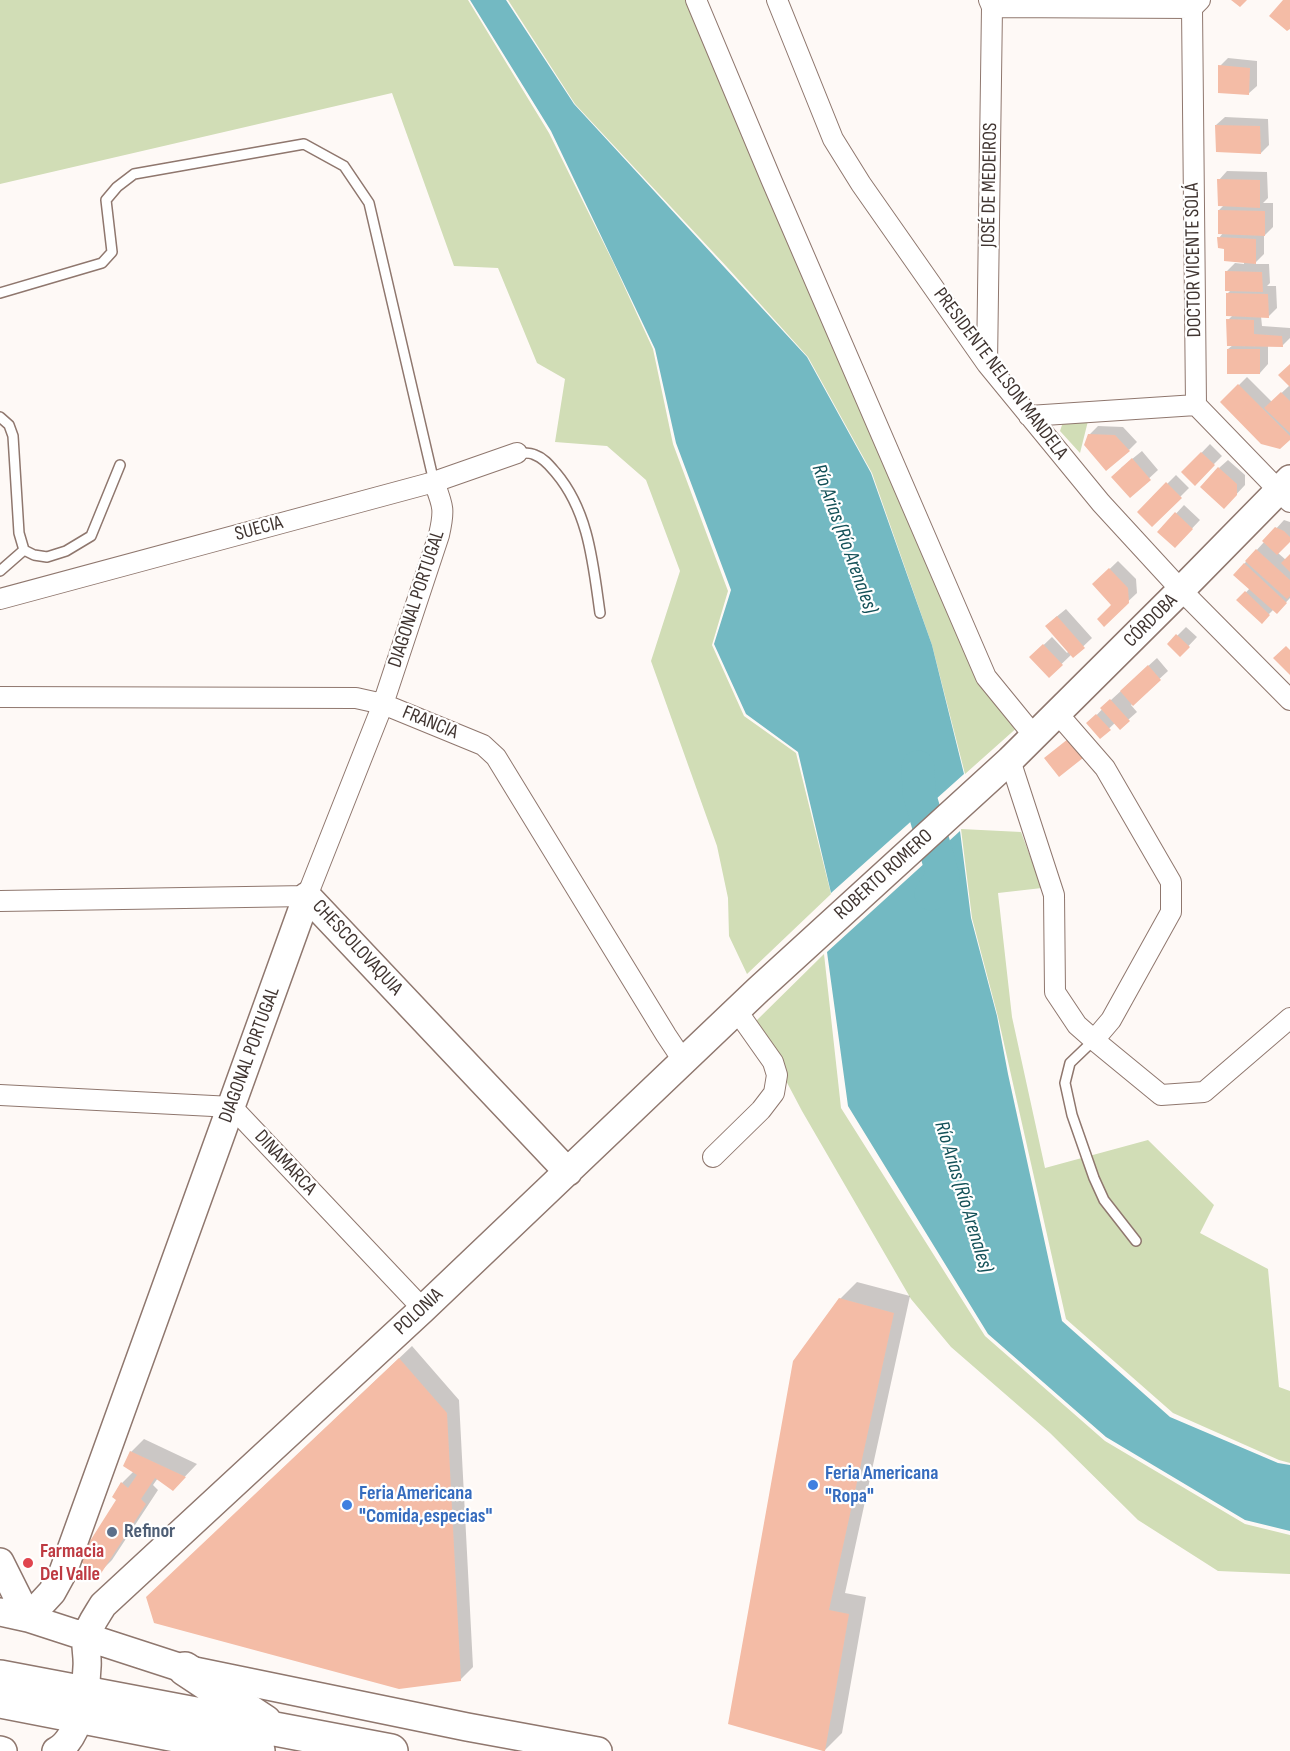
<!DOCTYPE html>
<html>
<head>
<meta charset="utf-8">
<style>
	body { margin:0 }
	canvas { display:block; background:#fef9f6 }
</style>
</head>
<body>
<canvas width="1290" height="1751"></canvas>
<script>
const ctx = document.querySelector('canvas').getContext('2d');
ctx.lineJoin = 'round';
function fill(path, color) { ctx.fillStyle = color; ctx.fill(path, 'evenodd'); }
function strokePath(path, color, width, dash) { ctx.strokeStyle = color; ctx.lineWidth = width; ctx.lineCap = dash ? 'butt' : 'round'; ctx.setLineDash(dash || []); ctx.stroke(path); }
function label(font, color, halo, rows, align = 'center') {
  ctx.font = font + ' "Sofia Sans Condensed",sans-serif'; ctx.lineWidth = 4.5; ctx.setLineDash([]); ctx.textBaseline = 'middle'; ctx.strokeStyle = halo; ctx.fillStyle = color; for (const [text, x, y, turn = 0] of rows) {
    ctx.save(); ctx.translate(x, y); ctx.rotate((+turn || 0) * Math.PI / 180); ctx.textAlign = isNaN(turn) ? turn : align; if (halo) ctx.strokeText(text, 0, 0); ctx.fillText(text, 0, 0); ctx.restore();
  }
}
fill(new Path2D(`
	M 0,0 L 468,0 L 549,133 L 613,262 L 653,349 L 673,444 L 728,591 L 712,645 L 744,716 L 796,753 L 831,894 L 747,974 L 729,936 L 728,898 L 717,846 L 651,661 L 680,571 L 646,480 L 607,446 L 555,442 L 565,379 L 537,363 L 498,268 L 454,266 L 392,93 L 0,184 Z
	M 508,0 L 685,0 L 821,319 L 1020,725 L 965,774 L 932,645 L 872,473 L 808,357 L 726,266 L 575,104 Z
	M 1088,421 L 1080,453 L 1060,431 L 1063,422 Z
	M 961,829 L 1021,832 L 1042,888 L 998,893 L 1012,1017 L 1045,1168 L 1148,1140 L 1214,1205 L 1200,1233 L 1268,1269 L 1279,1387 L 1290,1391 L 1290,1463 L 1279,1460 L 1173,1413 L 1066,1319 L 998,1017 L 972,918 Z
	M 824,954 L 841,1108 L 985,1336 L 1105,1441 L 1245,1524 L 1290,1535 L 1290,1574 L 1218,1571 L 1138,1520 L 1050,1433 L 951,1347 L 911,1299 L 802,1111 L 755,1022 Z`), '#d1ddb6');
fill(new Path2D(`
	M 470,0 L 506,0 L 574,104 L 807,357 L 871,473 L 932,645 L 964,774 L 831,893 L 798,752 L 746,714 L 714,644 L 731,590 L 676,443 L 655,349 L 551,131 Z
	M 960,831 L 971,918 L 997,1016 L 1008,1074 L 1062,1321 L 1170,1417 L 1278,1463 L 1290,1465 L 1290,1531 L 1245,1520 L 1106,1437 L 988,1334 L 848,1106 L 827,952 Z`), '#73b9c2');
fill(new Path2D(`
	M 1228,58 L 1257,61 L 1257,86 L 1248,94 L 1220,66 Z
	M 1225,117 L 1268,119 L 1269,145 L 1261,153 L 1216,125 Z
	M 1227,171 L 1267,172 L 1268,198 L 1263,203 L 1273,203 L 1273,227 L 1264,236 L 1264,254 L 1254,264 L 1269,264 L 1270,283 L 1267,286 L 1276,286 L 1277,308 L 1269,316 L 1261,316 L 1262,326 L 1290,328 L 1290,338 L 1282,346 L 1268,346 L 1268,364 L 1260,373 L 1228,349 L 1233,345 L 1228,320 L 1233,315 L 1227,294 L 1231,290 L 1226,272 L 1235,263 L 1244,264 L 1244,261 L 1226,248 L 1219,238 L 1223,233 L 1219,210 L 1224,205 L 1219,180 Z
	M 1290,366 L 1290,438 L 1222,402 L 1247,377 L 1272,402 L 1290,385 Z
	M 1098,426 L 1123,427 L 1137,442 L 1129,450 L 1089,435 Z
	M 1210,444 L 1222,456 L 1195,483 L 1183,472 Z
	M 1142,451 L 1158,470 L 1130,496 L 1121,468 Z
	M 1228,460 L 1245,475 L 1245,485 L 1232,499 L 1219,468 Z
	M 1176,475 L 1189,488 L 1152,525 L 1139,512 Z
	M 1184,505 L 1200,520 L 1183,538 L 1159,532 Z
	M 1284,520 L 1290,522 L 1290,540 L 1278,553 L 1286,560 L 1290,556 L 1290,598 L 1277,612 L 1274,609 L 1262,621 L 1239,600 L 1250,588 L 1235,574 Z
	M 1118,561 L 1136,579 L 1137,593 L 1104,624 L 1113,605 L 1094,584 Z
	M 1066,609 L 1092,638 L 1073,656 L 1072,654 L 1049,676 L 1031,657 L 1052,637 L 1067,653 L 1069,651 L 1055,618 Z
	M 1186,627 L 1197,637 L 1180,655 L 1169,644 Z
	M 1157,658 L 1168,671 L 1131,705 L 1137,712 L 1120,727 L 1116,722 L 1100,737 L 1088,724 L 1111,700 Z
	M 857,1282 L 910,1296 L 845,1593 L 866,1597 L 842,1733 L 825,1750 L 729,1723 L 840,1299 Z
	M 412,1346 L 459,1400 L 473,1667 L 460,1680 L 161,1584 Z
	M 144,1439 L 197,1464 L 173,1489 L 158,1478 L 153,1485 L 158,1490 L 112,1560 L 99,1573 L 122,1483 L 134,1471 L 131,1452 Z`), '#0003');
strokePath(new Path2D(`
	M 918,767 L 919,793 L 943,876 L 931,894`), '#73b9c2', 33);
fill(new Path2D(`
	M 1231,0 L 1247,0 L 1240,7 Z
	M 1283,0 L 1290,0 L 1290,29 L 1287,31 L 1269,16 Z
	M 1218,65 L 1250,68 L 1249,95 L 1218,93 Z
	M 1215,125 L 1260,126 L 1261,154 L 1216,152 Z
	M 1217,179 L 1260,180 L 1260,208 L 1218,206 Z
	M 1218,210 L 1265,211 L 1265,236 L 1218,234 Z
	M 1217,237 L 1256,239 L 1256,264 L 1224,261 L 1224,249 L 1218,248 Z
	M 1225,271 L 1262,272 L 1263,292 L 1225,291 Z
	M 1226,293 L 1268,294 L 1269,318 L 1226,316 Z
	M 1226,319 L 1254,320 L 1254,334 L 1282,336 L 1283,347 L 1227,346 Z
	M 1227,349 L 1260,349 L 1260,374 L 1227,374 Z
	M 1290,364 L 1290,387 L 1278,375 Z
	M 1238,384 L 1290,436 L 1290,440 L 1280,449 L 1261,444 L 1220,402 Z
	M 1281,392 L 1290,401 L 1290,433 L 1264,408 Z
	M 1088,434 L 1115,435 L 1130,451 L 1106,471 L 1084,445 Z
	M 1201,452 L 1215,465 L 1195,486 L 1181,472 Z
	M 1132,458 L 1151,480 L 1130,498 L 1111,477 Z
	M 1218,467 L 1237,484 L 1237,495 L 1224,509 L 1200,487 Z
	M 1166,482 L 1182,498 L 1152,527 L 1137,512 Z
	M 1175,512 L 1193,529 L 1175,548 L 1157,532 Z
	M 1275,527 L 1284,531 L 1290,537 L 1290,542 L 1277,555 L 1262,541 Z
	M 1256,549 L 1290,580 L 1290,596 L 1287,599 L 1245,561 Z
	M 1290,554 L 1290,572 L 1281,563 Z
	M 1244,563 L 1287,603 L 1277,614 L 1233,575 Z
	M 1109,568 L 1128,588 L 1129,603 L 1104,627 L 1097,619 L 1111,605 L 1092,584 Z
	M 1245,591 L 1270,615 L 1262,624 L 1236,600 Z
	M 1057,616 L 1085,648 L 1073,658 L 1045,626 Z
	M 1176,634 L 1190,647 L 1180,657 L 1167,644 Z
	M 1043,644 L 1063,665 L 1049,678 L 1029,657 Z
	M 1286,646 L 1290,650 L 1290,675 L 1273,658 Z
	M 1148,665 L 1161,680 L 1133,706 L 1120,691 Z
	M 1110,699 L 1130,721 L 1120,730 L 1100,708 Z
	M 1096,714 L 1111,730 L 1100,739 L 1086,723 Z
	M 1068,739 L 1083,758 L 1059,777 L 1044,758 Z
	M 839,1298 L 894,1313 L 829,1610 L 849,1614 L 825,1751 L 823,1751 L 728,1724 L 793,1361 Z
	M 399,1358 L 447,1413 L 461,1681 L 399,1689 L 154,1623 L 146,1597 Z
	M 130,1451 L 186,1477 L 173,1491 L 155,1478 L 141,1499 L 146,1504 L 100,1575 L 78,1560 L 116,1500 L 112,1497 L 121,1482 L 128,1488 L 137,1475 L 123,1466 Z`), '#f4bca6');
const lane = new Path2D(`
	M 0,293 L 102,263 L 112,252 L 106,200 L 117,187 L 134,174 L 304,144 L 344,166 L 369,203 L 434,482
	M 0,417 L 9,425 L 13,436 L 19,533 L 24,550 L 34,555 L 47,557 L 66,551 L 91,536 L 120,465
	M 517,453 C 522,453 530,452 535,455 C 544,458 550,466 556,473 C 589,512 593,564 600,613
	M 0,571 L 24,550
	M 1094,1040 L 1070,1063 L 1065,1083 L 1072,1115 L 1094,1178 L 1104,1200 L 1136,1241`);
const street = new Path2D(`
	M 696,0 L 771,179 L 986,677 L 1035,737
	M 777,0 L 833,139 L 861,184 L 987,364 L 1101,503 L 1181,590 L 1290,700
	M 1200,0 L 1192,8 L 1196,405 L 1290,502
	M 992,7 L 1192,8
	M 987,364 L 992,7 L 989,0
	M 1029,416 L 1196,405
	M 0,599 L 434,482 L 517,453
	M 0,697 L 356,698 L 383,704 L 483,745 L 496,757 L 666,1035 L 684,1062
	M 1058,714 L 1105,768 L 1171,882 L 1171,912 L 1111,1020 L 1094,1040 L 1161,1095 L 1204,1092 L 1290,1018
	M 1010,760 L 1054,895 L 1055,992 L 1077,1025 L 1094,1040
	M 0,901 L 307,896 L 383,704 L 439,535 C 445,509 443,506 434,482
	M 0,1095 L 232,1107 L 423,1309
	M 713,1157 L 761,1110 L 774,1093 L 777,1075 L 773,1062 L 737,1011`);
const secondary = new Path2D(`
	M 0,1562 L 28,1618
	M 0,1612 L 28,1618 L 185,1669 L 467,1727 L 598,1751
	M 28,1618 L 52,1592 L 63,1572 L 307,896 L 568,1172
	M 0,1750 L 3,1751
	M 56,1751 C 80,1739 86,1691 87,1667 C 88,1657 85,1648 86,1638 C 88,1627 97,1615 103,1605 L 423,1309 L 758,990 L 1010,760 L 1181,590 L 1290,479`);
const highway = new Path2D(`
	M 185,1669 L 265,1722
	M 0,1677 L 391,1751
	M 0,1701 L 258,1751`);
strokePath(lane, '#8f776e', 12);
strokePath(street, '#8f776e', 22);
strokePath(secondary, '#8f776e', 30);
strokePath(highway, '#8f776e', 36);
strokePath(lane, '#fff', 9);
strokePath(street, '#fff', 20);
strokePath(secondary, '#fff', 27);
strokePath(highway, '#fff', 33);
for (const [x, y, r, color] of [
	[813,1485,6,"#3f7fe0"],
	[347,1505,6,"#3f7fe0"],
	[112,1532,6,"#5c6f8a"],
	[28,1563,6,"#e0444e"]
]) { const dot = new Path2D(); dot.arc(x, y, r, 0, 2 * Math.PI); ctx.fillStyle = color; ctx.fill(dot); strokePath(dot, '#fff', 2); }
label('20px', '#403531', '#fff', [
	["JOSÉ DE MEDEIROS",990,185,-89],
	["DOCTOR VICENTE SOLÁ",1194,260,-91],
	["PRESIDENTE NELSON MANDELA",1000,374,53],
	["SUECIA",259,529,-15],
	["DIAGONAL PORTUGAL",417,599,-72],
	["CÓRDOBA",1151,621,-45],
	["FRANCIA",430,723,22],
	["ROBERTO ROMERO",884,875,-42],
	["CHESCOLOVAQUIA",357,948,47],
	["DIAGONAL PORTUGAL",250,1055,-70],
	["DINAMARCA",285,1163,47],
	["POLONIA",419,1312,-43]
]);
label('bold 20px', '#366cbe', '#fff', [
	["Feria Americana",825,1474],
	["\"Ropa\"",825,1497],
	["Feria Americana",359,1494],
	["\"Comida,especias\"",359,1517]
], 'left');
label('bold 20px', '#4e5e75', '#fff', [
	["Refinor",124,1532]
], 'left');
label('bold 20px', '#be3a42', '#fff', [
	["Farmacia",40,1552],
	["Del Valle",40,1575]
], 'left');
label('italic 21px', '#145158', '#fff', [
	["Río Arias (Río Arenales)",844,539,70],
	["Río Arias (Río Arenales)",963,1197,73]
]);
</script>
</body>
</html>
